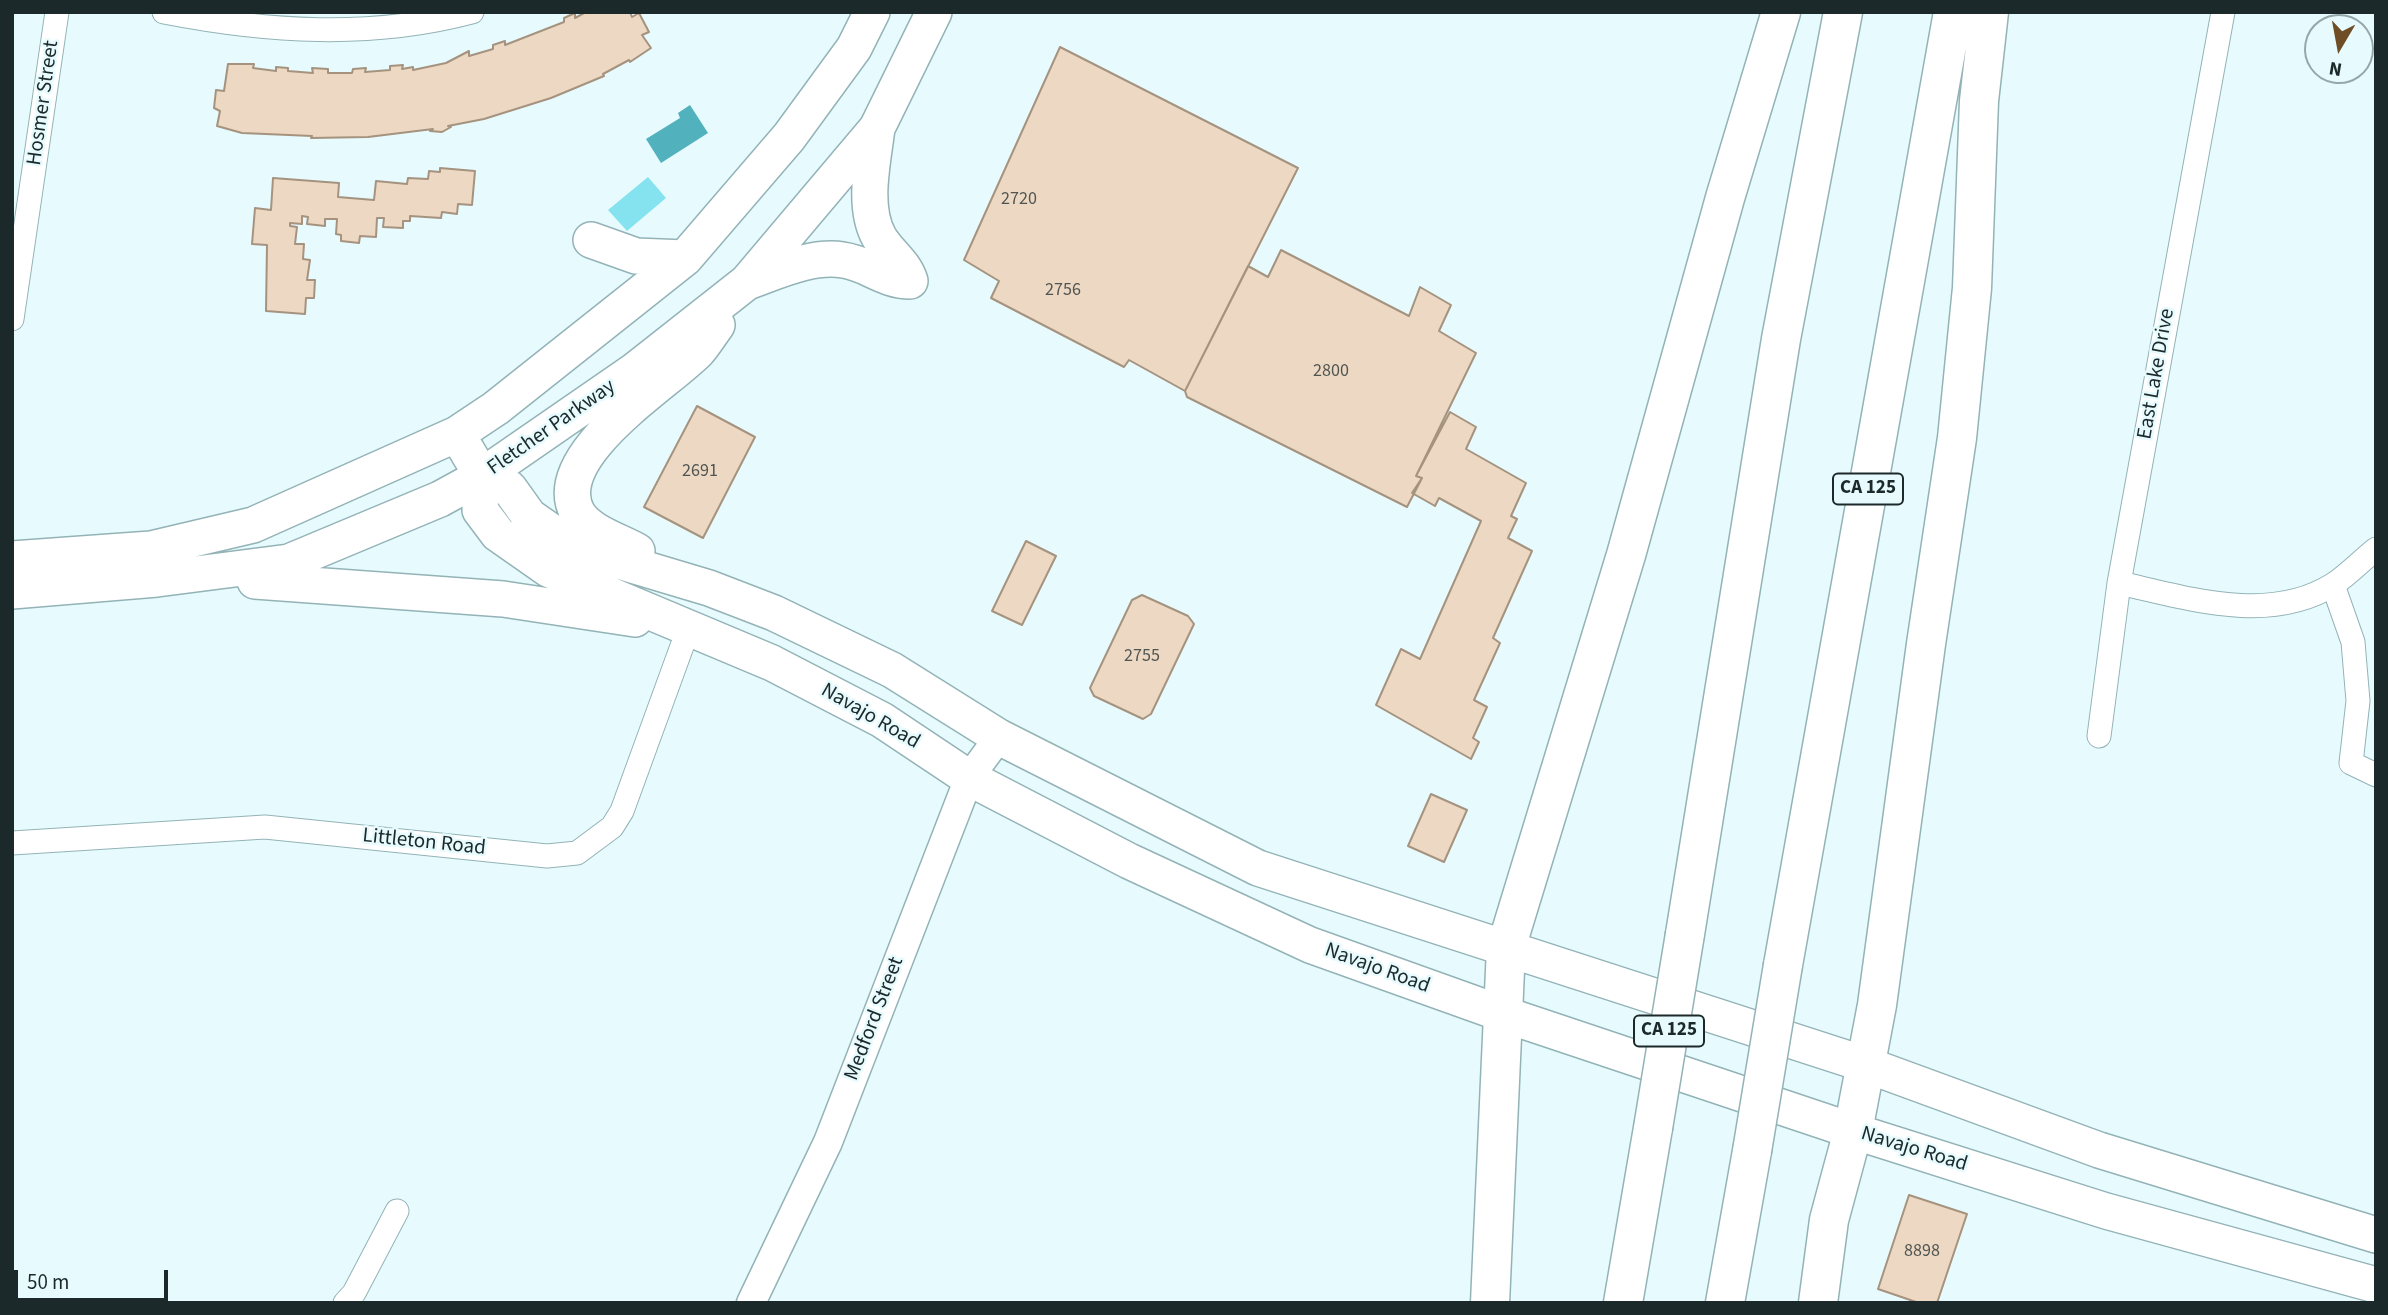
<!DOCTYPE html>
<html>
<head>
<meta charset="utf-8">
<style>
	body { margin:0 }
	#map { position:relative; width:2388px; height:1315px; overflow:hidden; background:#e7fbfe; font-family:"Source Sans 3",sans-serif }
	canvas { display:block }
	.frame { position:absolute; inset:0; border:14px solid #1c292b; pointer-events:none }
	.north { position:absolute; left:2304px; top:14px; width:70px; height:70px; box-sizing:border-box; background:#e7fbfe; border:2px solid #96a7aa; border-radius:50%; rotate:190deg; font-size:19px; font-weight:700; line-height:28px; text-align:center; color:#1c292b }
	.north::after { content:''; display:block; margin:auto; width:24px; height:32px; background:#6f4e25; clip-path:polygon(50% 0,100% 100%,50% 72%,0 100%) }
	.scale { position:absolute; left:14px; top:1270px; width:154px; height:32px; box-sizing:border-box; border:4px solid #1c292b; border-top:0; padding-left:9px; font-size:21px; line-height:24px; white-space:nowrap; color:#1c292b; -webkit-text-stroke:5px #e7fbfe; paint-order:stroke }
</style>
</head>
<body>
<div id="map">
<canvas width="2388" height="1315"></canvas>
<div class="frame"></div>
<div class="north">N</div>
<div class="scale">50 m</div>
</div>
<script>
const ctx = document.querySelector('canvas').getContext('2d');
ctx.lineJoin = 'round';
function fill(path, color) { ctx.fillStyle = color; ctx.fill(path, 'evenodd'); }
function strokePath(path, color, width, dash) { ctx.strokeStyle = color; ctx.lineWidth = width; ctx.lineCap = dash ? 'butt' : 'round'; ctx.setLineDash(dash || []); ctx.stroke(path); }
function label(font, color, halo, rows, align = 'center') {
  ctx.font = font + ' "Source Sans 3",sans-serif'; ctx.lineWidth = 5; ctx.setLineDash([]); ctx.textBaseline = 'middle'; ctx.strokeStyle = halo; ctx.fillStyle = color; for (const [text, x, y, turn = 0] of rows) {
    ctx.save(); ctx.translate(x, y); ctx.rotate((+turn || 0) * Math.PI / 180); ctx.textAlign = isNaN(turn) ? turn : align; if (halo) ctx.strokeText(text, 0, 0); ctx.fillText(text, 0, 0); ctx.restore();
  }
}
fill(new Path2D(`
	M 648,177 L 666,198 L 627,231 L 608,210 Z`), '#85e3f0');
fill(new Path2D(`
	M 690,105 L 708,133 L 661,163 L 646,139 L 680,118 L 678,113 Z`), '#51b1bd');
const building = new Path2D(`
	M 586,12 L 630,12 L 632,17 L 639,13 L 649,32 L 642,35 L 651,48 L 630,62 L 629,60 L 603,74 L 604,76 L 551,98 L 484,119 L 448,126 L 451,127 L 442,132 L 430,131 L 433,129 L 368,137 L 311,138 L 312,136 L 242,133 L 217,126 L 220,111 L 214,108 L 216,90 L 224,91 L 228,64 L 254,64 L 253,68 L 276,71 L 276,67 L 288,68 L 288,71 L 313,73 L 312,68 L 328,69 L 328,73 L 352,73 L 353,69 L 366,68 L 365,72 L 390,70 L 390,66 L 403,65 L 402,69 L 413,67 L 413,70 L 446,63 L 469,51 L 469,56 L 493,49 L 493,45 L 505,41 L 505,45 L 564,22 L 564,18 L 575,13 L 575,18 Z
	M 1060,47 L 1298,168 L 1185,391 L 1129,360 L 1124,367 L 991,298 L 999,281 L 964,260 Z
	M 440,168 L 475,171 L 472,205 L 458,204 L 457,214 L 442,212 L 441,218 L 410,216 L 410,221 L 403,221 L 403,228 L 383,227 L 384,218 L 377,218 L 376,237 L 360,236 L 359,243 L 341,241 L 341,235 L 336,234 L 337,219 L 325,219 L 325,226 L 307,224 L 308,217 L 302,216 L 302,224 L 290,223 L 290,226 L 297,227 L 295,244 L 304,244 L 303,259 L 310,260 L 307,280 L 315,280 L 314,298 L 306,298 L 305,314 L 266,311 L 267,245 L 252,244 L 255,208 L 271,210 L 273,178 L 339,183 L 338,197 L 374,200 L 376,181 L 407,184 L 408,178 L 428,179 L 429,171 L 440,172 Z
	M 1281,250 L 1409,316 L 1420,287 L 1451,305 L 1439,331 L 1476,353 L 1416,476 L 1422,478 L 1407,507 L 1187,397 L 1185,391 L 1248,266 L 1268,277 Z
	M 697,406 L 755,437 L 703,538 L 644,507 Z
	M 1450,412 L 1476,427 L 1466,449 L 1526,483 L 1511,516 L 1517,519 L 1508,538 L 1532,551 L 1493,638 L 1500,643 L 1474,700 L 1487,707 L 1473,738 L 1479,742 L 1471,759 L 1376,705 L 1401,649 L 1420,659 L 1481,521 L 1439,498 L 1435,506 L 1412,493 L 1422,478 L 1416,476 Z
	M 1026,541 L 1056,556 L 1022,625 L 992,611 Z
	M 1142,595 L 1188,616 L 1194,624 L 1151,714 L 1143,719 L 1094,696 L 1090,688 L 1132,600 Z
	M 1431,794 L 1467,810 L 1444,862 L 1408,846 Z
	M 1909,1195 L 1967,1214 L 1937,1303 L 1919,1303 L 1878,1289 Z`);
fill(building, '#ecd8c3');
strokePath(building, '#a5937f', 2);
const minor = new Path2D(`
	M 164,12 C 267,32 370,39 472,12
	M 12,319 L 57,12
	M 2119,583 C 2187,598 2270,625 2334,584 C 2349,574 2362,560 2376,549
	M 2333,585 L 2353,642 L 2358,701 L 2351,763 L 2376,775
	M 2099,736 L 2119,583 L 2223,12
	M 12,843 L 265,827 L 547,856 L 577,853 L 612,827 L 622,811 L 689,627
	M 345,1303 L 354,1293 L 397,1211`);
const tertiary = new Path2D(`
	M 751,1303 L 828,1142 L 969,778 L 999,737`);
const primary = new Path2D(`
	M 591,240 L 636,256 L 685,258
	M 747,282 C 776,272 811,255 843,260 C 867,263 884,281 910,281 C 904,262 888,253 879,237 C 862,206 873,162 877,128
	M 457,434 L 482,476 L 509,488 L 529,516 L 575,548 L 709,588 L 774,613 L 892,670 L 999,737 L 1258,868 L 1867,1065 L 2099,1150 L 2376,1235
	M 482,476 L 480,510 L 498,534 L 548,569 L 772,663 L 882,720 L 969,778 L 1129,861 L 1310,945 L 1503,1014 L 1853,1131 L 2106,1211 L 2376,1285
	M 637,551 C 619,541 589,532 578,514 C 545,457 666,384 698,351 C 705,343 711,333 717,325
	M 12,559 L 151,549 L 253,525 L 457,434 L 496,408 L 685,258 L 789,137 L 854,48 L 872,12
	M 255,581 L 503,599 L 635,619
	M 12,591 L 157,579 L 289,562 L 440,499 L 482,476 L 634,371 L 747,282 L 877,128 L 934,12`);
const motorway = new Path2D(`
	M 1685,934 L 1781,339 L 1843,12
	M 1783,965 L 1953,12
	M 1490,1303 L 1506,948 L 1626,555 L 1725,198 L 1781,12
	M 1623,1303 L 1653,1128
	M 1725,1303 L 1752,1151
	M 1818,1303 L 1829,1220 L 1853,1131 L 1877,1005 L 1926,644 L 1957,438 L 1972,288 L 1979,101 L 1989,12`);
strokePath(minor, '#93b3b7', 25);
strokePath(tertiary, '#93b3b7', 31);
strokePath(primary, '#93b3b7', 38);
strokePath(motorway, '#93b3b7', 41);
strokePath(minor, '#fff', 23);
strokePath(tertiary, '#fff', 28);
strokePath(primary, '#fff', 35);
strokePath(motorway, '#fff', 38);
const motorwayBridge = new Path2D(`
	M 1653,1128 L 1685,934
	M 1752,1151 L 1783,965`);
strokePath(motorwayBridge, '#93b3b7', 41, []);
strokePath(motorwayBridge, '#fff', 38);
label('18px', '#505551', null, [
	["2720",1019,200],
	["2756",1063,291],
	["2800",1331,372],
	["2691",700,472],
	["2755",1142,657],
	["8898",1922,1252]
]);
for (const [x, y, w] of [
	[1868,489,70],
	[1669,1031,70]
]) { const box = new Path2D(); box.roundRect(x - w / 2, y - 15.5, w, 31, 5); ctx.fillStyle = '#e7fbfe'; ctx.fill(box); strokePath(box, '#1c292b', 2); }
label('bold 19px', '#1c292b', null, [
	["CA 125",1868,489],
	["CA 125",1669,1031]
]);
label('21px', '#1c292b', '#e7fbfe', [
	["Hosmer Street",44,103,-82],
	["East Lake Drive",2157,374,-80],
	["Fletcher Parkway",552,428,-35],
	["Navajo Road",870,717,30],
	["Littleton Road",424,843,6],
	["Navajo Road",1377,969,20],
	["Medford Street",875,1019,-69],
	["Navajo Road",1914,1150,17]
]);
</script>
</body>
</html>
